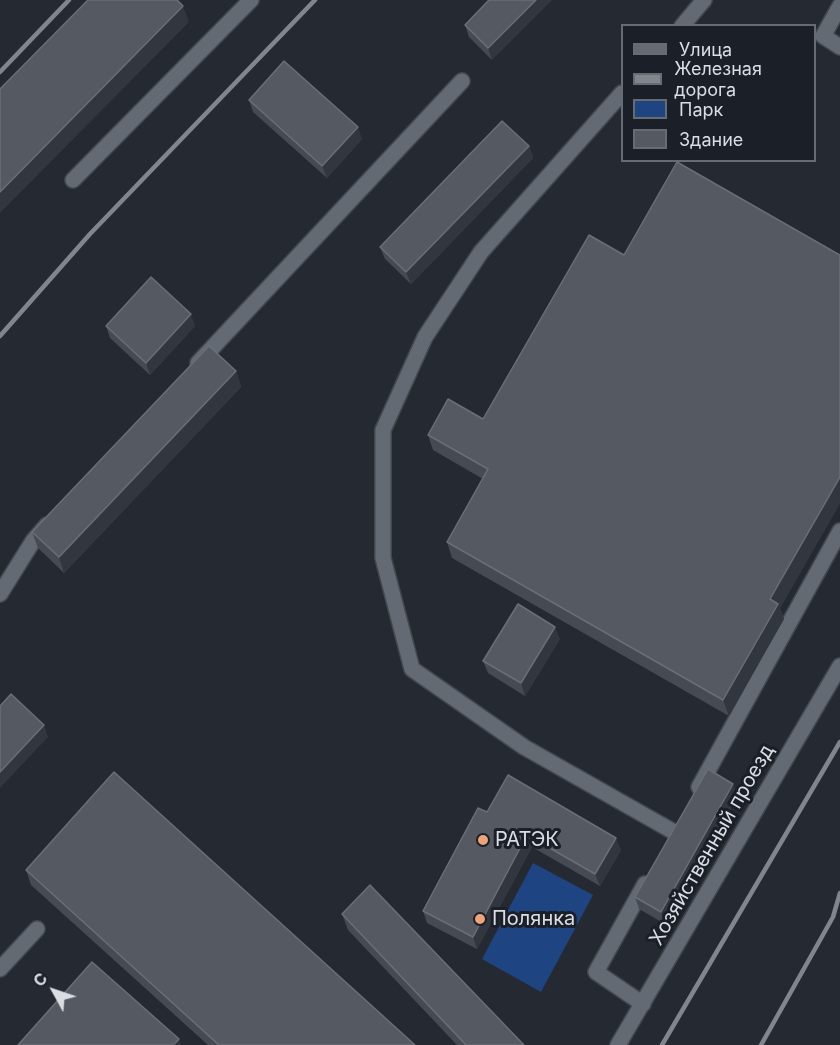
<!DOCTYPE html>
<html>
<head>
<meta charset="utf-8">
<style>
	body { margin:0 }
	#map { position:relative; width:840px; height:1045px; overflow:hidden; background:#252a32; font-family:Inter,sans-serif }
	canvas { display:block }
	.legend { position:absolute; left:621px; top:24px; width:195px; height:138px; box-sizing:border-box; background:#1b2028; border:2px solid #676c73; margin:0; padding:8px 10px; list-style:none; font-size:18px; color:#dadee3 }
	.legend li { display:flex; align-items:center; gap:12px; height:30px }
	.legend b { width:30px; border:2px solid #676c73 }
	.north { position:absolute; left:24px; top:961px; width:60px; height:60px; -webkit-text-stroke:4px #1b2028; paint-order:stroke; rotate:310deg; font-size:16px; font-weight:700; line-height:24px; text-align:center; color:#dadee3 }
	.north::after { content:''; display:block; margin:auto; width:21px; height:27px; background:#dadee3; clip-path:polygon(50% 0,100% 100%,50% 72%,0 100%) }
</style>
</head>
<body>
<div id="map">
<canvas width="840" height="1045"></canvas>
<ul class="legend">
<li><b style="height:8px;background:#646a74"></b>Улица</li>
<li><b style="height:8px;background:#81868c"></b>Железная дорога</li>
<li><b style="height:16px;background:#1f4482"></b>Парк</li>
<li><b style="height:16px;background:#555a62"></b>Здание</li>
</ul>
<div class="north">С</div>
</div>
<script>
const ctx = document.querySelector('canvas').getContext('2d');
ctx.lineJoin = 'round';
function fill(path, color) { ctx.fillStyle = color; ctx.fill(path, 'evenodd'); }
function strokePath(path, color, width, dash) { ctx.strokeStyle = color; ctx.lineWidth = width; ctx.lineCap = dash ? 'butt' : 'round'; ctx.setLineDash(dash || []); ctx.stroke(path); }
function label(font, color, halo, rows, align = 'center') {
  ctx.font = font + ' Inter,sans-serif'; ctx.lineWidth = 6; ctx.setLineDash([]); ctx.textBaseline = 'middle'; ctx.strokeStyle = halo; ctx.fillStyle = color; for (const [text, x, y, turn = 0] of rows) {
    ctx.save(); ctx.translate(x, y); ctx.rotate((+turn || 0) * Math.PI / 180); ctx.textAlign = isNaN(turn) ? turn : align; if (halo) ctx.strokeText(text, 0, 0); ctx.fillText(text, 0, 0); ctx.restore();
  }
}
fill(new Path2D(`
	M 533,863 L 593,895 L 541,992 L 482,959 Z`), '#1f4482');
const minor = new Path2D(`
	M 840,6 L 823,36 L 840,47
	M 682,26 L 704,0
	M 622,93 L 481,252 L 425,337 L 383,430 L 383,558 L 412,669 L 524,747 L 674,832
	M 73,180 L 251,0
	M 198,363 L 462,81
	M 0,594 L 33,541 L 47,525
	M 699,787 L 840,531
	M 0,969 L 37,929
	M 643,1004 L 596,972 L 645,884
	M 618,1045 L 840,666`);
strokePath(minor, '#43474e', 18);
strokePath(minor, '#646a74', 15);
strokePath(new Path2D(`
	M 0,72 L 69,0
	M 0,336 L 90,234 L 315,0
	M 662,1045 L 840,742
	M 761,1045 L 833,917 L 840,893`), '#81868c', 4.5);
fill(new Path2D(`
	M 489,0 L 492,60 L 469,37 L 465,25 Z
	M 249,100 L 362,139 L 327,178 L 253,112 Z
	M 529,146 L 533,158 L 411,284 L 385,259 L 380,247 Z
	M 624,255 L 840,255 L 840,503 L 780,608 L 784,619 L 729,716 L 452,558 L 447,542 L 483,479 L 433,450 L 428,435 L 483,419 Z
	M 106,326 L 195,326 L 150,375 L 110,338 Z
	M 236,371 L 241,387 L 64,573 L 38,548 L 32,532 Z
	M 560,639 L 525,696 L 488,673 L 483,661 Z
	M 738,796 L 665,924 L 639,909 L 635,897 Z
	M 487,812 L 621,850 L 600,886 L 532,847 L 477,949 L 427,923 L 423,911 Z
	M 26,870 L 415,1045 L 208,1045 L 31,885 Z
	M 342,914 L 524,1045 L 457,1045 L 348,930 Z`), '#454a53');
fill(new Path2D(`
	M 536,0 L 552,0 L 492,60 L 488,48 Z
	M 183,6 L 189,22 L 0,213 L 0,192 Z
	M 358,127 L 362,139 L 327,178 L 322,166 Z
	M 529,146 L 533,158 L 411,284 L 406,272 Z
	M 191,314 L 195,326 L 150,375 L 146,363 Z
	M 236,371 L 241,387 L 64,573 L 59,557 Z
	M 840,477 L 840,503 L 780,608 L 784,619 L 729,716 L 723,700 L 770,599 Z
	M 555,627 L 560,639 L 525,696 L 521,683 Z
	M 44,725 L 48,737 L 0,788 L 0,772 Z
	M 733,784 L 738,796 L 665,924 L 661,912 Z
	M 527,835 L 532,847 L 477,949 L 473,937 Z
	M 616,838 L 621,850 L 600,886 L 595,874 Z
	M 179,1039 L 181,1045 L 173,1045 Z`), '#32373f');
const building = new Path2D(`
	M 88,0 L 177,0 L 183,6 L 0,192 L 0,89 Z
	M 489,0 L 536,0 L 488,48 L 465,25 Z
	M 284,61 L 358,127 L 322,166 L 249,100 Z
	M 502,121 L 529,146 L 406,272 L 380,247 Z
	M 677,162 L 840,255 L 840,477 L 770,599 L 778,604 L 723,700 L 447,542 L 488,469 L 428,435 L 448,399 L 483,419 L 589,235 L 624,255 Z
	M 151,277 L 191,314 L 146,363 L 106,326 Z
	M 209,346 L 236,371 L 59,557 L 32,532 Z
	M 518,604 L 555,627 L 521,683 L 483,661 Z
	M 11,694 L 44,725 L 0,772 L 0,706 Z
	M 708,769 L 733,784 L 661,912 L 635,897 Z
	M 114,772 L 415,1045 L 219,1045 L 26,870 Z
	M 508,775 L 616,838 L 595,874 L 527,835 L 473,937 L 423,911 L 478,808 L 487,812 Z
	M 370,885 L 524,1045 L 466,1045 L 342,914 Z
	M 92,962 L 179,1039 L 173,1045 L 18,1045 Z`);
fill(building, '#555a62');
strokePath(building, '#6a6f76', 1.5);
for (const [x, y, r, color] of [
	[483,840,6,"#efa378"],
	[480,919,6,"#efa378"]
]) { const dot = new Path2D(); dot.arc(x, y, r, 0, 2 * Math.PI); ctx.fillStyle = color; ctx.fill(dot); strokePath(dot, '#1b2028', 2); }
label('20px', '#dadee3', '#1b2028', [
	["РАТЭК",495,840],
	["Полянка",492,919]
], 'left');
label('20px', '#dadee3', '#1b2028', [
	["Хозяйственный проезд",712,845,-60]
]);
</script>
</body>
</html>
